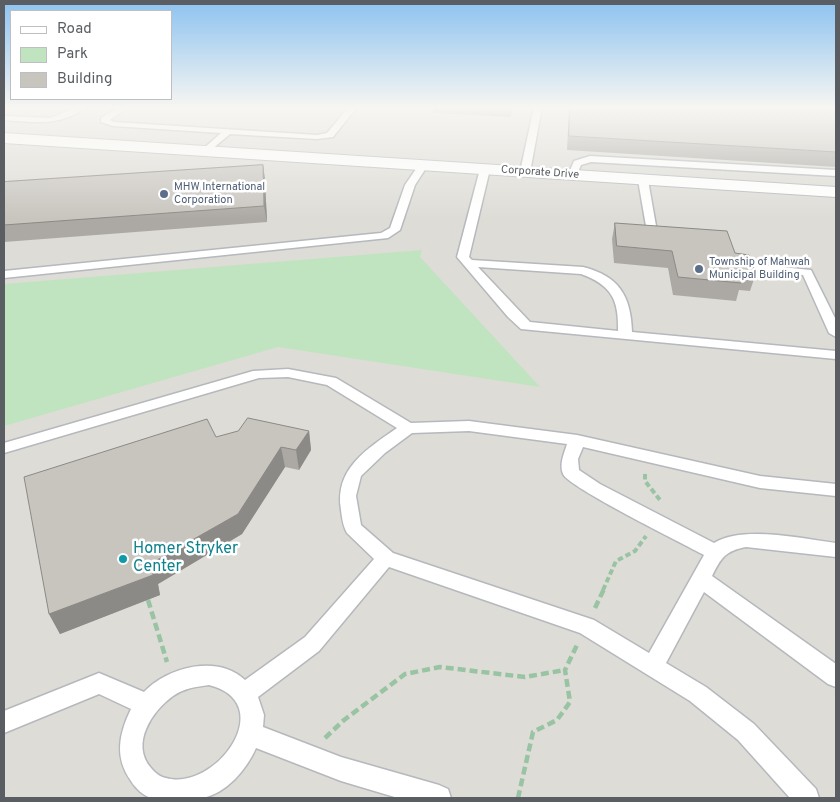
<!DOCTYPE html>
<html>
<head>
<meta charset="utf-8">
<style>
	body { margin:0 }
	#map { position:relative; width:840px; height:802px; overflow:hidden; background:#edeae2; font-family:Overpass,sans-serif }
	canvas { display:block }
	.frame { position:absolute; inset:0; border:5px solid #5a5e62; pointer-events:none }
	.legend { position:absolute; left:10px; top:10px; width:162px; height:90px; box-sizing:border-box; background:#fff; border:1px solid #bdbfc0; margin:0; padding:6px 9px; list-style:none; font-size:15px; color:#5a5e62 }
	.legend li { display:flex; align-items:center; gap:10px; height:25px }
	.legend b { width:25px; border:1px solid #bdbfc0 }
</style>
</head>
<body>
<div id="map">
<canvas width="840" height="802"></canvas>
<div class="frame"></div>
<ul class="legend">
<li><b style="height:6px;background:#fff"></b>Road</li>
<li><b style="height:14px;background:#c0e4bf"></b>Park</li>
<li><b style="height:14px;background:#c8c5bf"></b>Building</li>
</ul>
</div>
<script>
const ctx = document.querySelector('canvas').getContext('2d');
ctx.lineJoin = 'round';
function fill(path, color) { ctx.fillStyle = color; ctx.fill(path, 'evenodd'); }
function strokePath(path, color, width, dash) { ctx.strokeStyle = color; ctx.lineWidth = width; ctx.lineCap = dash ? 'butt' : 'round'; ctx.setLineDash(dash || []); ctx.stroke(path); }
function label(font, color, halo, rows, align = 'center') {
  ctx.font = font + ' Overpass,sans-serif'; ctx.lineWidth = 5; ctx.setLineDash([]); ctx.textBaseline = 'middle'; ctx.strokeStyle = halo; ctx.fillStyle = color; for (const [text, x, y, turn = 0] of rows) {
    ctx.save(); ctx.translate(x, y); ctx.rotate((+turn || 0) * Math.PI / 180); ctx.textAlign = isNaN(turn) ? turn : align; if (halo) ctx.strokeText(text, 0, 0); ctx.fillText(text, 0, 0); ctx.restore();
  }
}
fill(new Path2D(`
	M 4,107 L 836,107 L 836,798 L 4,798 Z`), '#dedcd7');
fill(new Path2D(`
	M 422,250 L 420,257 L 540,387 L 278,347 L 4,426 L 4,284 Z`), '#c0e4bf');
const service = new Path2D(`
	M 76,107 L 85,107 C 62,127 32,122 4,120 L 4,116 L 51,118 Z
	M 119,107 L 128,107 L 110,120 L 114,122 L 317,135 L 327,133 L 349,107 L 357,107 L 333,137 L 317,139 L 230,134 L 206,154 L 203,153 L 203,149 L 221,133 L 113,126 L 101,122 L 101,118 Z
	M 534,107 L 542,107 L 530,172 L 525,175 L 520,172 Z
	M 590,156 L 836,170 L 836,176 L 591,162 L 581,165 L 576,177 L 570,177 L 568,175 L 574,161 Z
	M 423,162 L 428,165 L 415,185 L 400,230 L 388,238 L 4,278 L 4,271 L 381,233 L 390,228 L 405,185 L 420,163 Z
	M 485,166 L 490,169 L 469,257 L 472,260 L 583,267 C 619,276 631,296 632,332 L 836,351 L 836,359 L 521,329 L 508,317 L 457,257 L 480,169 ZM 478,267 L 581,274 C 611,285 619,299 618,331 L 530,322 Z
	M 643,177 L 648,180 L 656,226 L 651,229 L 646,226 L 638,180 Z
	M 740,263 L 811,270 L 836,320 L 836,337 L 829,333 L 803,275 L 736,268 L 734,266 L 736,264 Z
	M 288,369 L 336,378 L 411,423 L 469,421 L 577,435 L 760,476 L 836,484 L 836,496 L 760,488 L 583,447 L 578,459 L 579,470 L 600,484 L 714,543 C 743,525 803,539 836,543 L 836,557 L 746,547 C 725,551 721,558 712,576 L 836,664 L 836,687 L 828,684 L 704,592 L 666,663 L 706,687 L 754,724 L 816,789 L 819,798 L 790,798 L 738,740 L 690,701 L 580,633 L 389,567 L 319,651 L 258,697 L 264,715 L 263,727 L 341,757 L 439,785 L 448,789 L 451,798 L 398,798 L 341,781 L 256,748 C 247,769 226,794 202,798 C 193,800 183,798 174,798 C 167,798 158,800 151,798 C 143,795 136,789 131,781 C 114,757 119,734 131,709 L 99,694 L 4,733 L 4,711 L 99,673 L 144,692 C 168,667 217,654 245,680 L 305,637 L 374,559 L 347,533 C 343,526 342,518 341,510 C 334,469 367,449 397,428 L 327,385 L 288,377 L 259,378 L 4,453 L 4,443 L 253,371 ZM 469,431 L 567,444 C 564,454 559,464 563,474 C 568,487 684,544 704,555 L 649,653 L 594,620 L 393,553 L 361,525 L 356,496 L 361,476 L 385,453 L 412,433 ZM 209,685 C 280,703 216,792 166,778 C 160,777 155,773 151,768 C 130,744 152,711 173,696 C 184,688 196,687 209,685 Z`);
const minor = new Path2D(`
	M 4,133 L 836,187 L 836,197 L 4,143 Z`);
strokePath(service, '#b5b8bc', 3);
strokePath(minor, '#b5b8bc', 2);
strokePath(new Path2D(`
	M 645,474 L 645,481 L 660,500
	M 603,590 L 616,561 L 635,551 L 646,536`), '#99c4a3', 4, [5.5, 3]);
strokePath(new Path2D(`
	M 148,600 L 167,662
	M 595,608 L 604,589
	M 325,738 L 344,720 L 405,674 L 440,667 L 525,677 L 565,670
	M 518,798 L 533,732 L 557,720 L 570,702 L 565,670 L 577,645`), '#99c4a3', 4.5, [8, 4]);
fill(service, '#fff');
fill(minor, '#fff');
fill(new Path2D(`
	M 271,107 L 322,107 L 320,109 Z
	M 434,107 L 513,107 L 511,117 L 433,113 Z
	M 569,107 L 836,107 L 836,167 L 567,150 Z
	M 263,165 L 265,180 L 267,222 L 4,242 L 4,182 Z
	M 615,223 L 735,253 L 756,273 L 750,291 L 739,290 L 736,301 L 673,295 L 668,268 L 614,263 L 612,239 Z
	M 309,431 L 311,450 L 299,470 L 285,467 L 242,534 L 158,584 L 160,595 L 60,634 L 49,614 L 216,437 Z`), '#aca9a4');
fill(new Path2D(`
	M 263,165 L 265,180 L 267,222 L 264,206 Z
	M 309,431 L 311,450 L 299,470 L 296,450 Z
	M 281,447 L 285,467 L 242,534 L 158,584 L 160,595 L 60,634 L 49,614 L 150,564 Z`), '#8c8a86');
const building = new Path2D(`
	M 570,107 L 836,107 L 836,152 L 569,136 Z
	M 263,165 L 264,206 L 4,225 L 4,182 Z
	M 615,223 L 727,231 L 735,253 L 749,255 L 756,273 L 738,272 L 741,283 L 678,277 L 672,251 L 617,246 Z
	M 248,418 L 309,431 L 296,450 L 281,447 L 238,514 L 150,564 L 153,575 L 49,614 L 24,477 L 207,419 L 216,437 L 238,431 Z`);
fill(building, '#c8c5bf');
strokePath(building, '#8c8a86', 1);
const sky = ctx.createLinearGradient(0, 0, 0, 219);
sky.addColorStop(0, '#8cc2f0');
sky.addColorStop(0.49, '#f7f6f2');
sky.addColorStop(1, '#f7f6f200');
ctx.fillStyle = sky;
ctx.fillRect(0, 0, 840, 219);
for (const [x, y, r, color] of [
	[164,194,5,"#5c6f8a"],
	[699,269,5,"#5c6f8a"],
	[123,559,5,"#0f9aa8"]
]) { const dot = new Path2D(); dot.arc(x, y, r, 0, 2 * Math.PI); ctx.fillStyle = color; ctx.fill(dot); strokePath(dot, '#fff', 2); }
label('11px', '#5a5e62', '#fff', [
	["Corporate Drive",540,173,4]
]);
label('11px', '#4e5e75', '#fff', [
	["MHW International",174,188],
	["Corporation",174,201],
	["Township of Mahwah",709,263],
	["Municipal Building",709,276]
], 'left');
label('16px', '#0d838f', '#fff', [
	["Homer Stryker",133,550],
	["Center",133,568]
], 'left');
</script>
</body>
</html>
